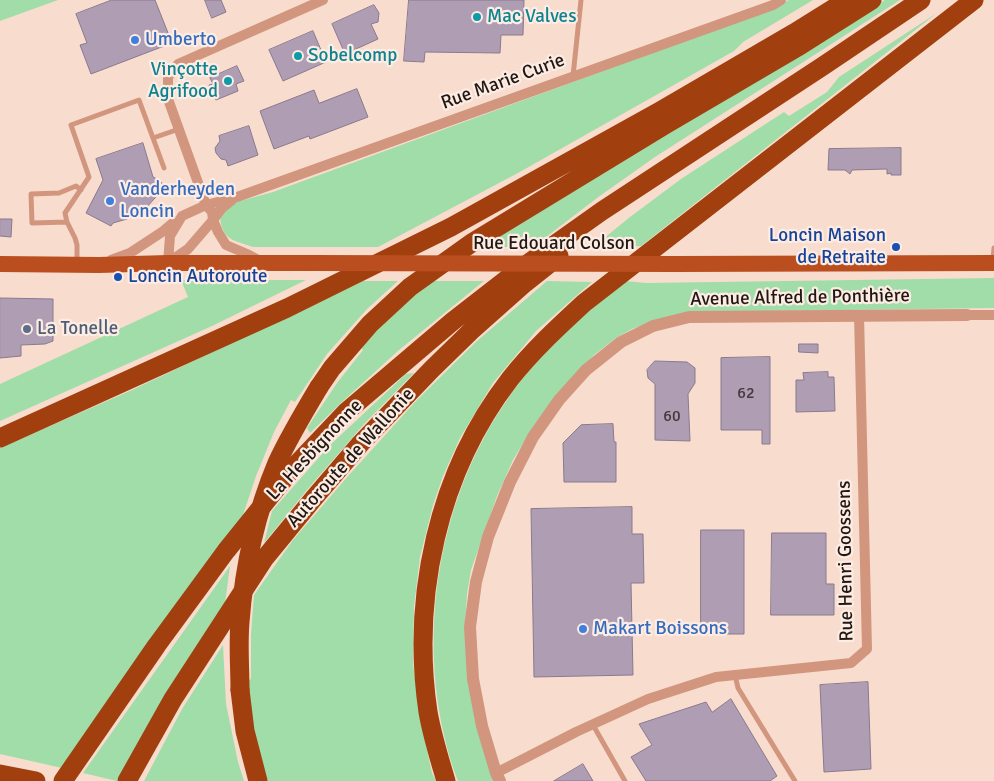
<!DOCTYPE html>
<html>
<head>
<meta charset="utf-8">
<style>
	body { margin:0 }
	canvas { display:block; background:#f8dcce }
</style>
</head>
<body>
<canvas width="994" height="781"></canvas>
<script>
const ctx = document.querySelector('canvas').getContext('2d');
ctx.lineJoin = 'round';
function fill(path, color) { ctx.fillStyle = color; ctx.fill(path, 'evenodd'); }
function strokePath(path, color, width, dash) { ctx.strokeStyle = color; ctx.lineWidth = width; ctx.lineCap = dash ? 'butt' : 'round'; ctx.setLineDash(dash || []); ctx.stroke(path); }
function label(font, color, halo, rows, align = 'center') {
  ctx.font = font + ' Signika,sans-serif'; ctx.lineWidth = 4.5; ctx.setLineDash([]); ctx.textBaseline = 'middle'; ctx.strokeStyle = halo; ctx.fillStyle = color; for (const [text, x, y, turn = 0] of rows) {
    ctx.save(); ctx.translate(x, y); ctx.rotate((+turn || 0) * Math.PI / 180); ctx.textAlign = isNaN(turn) ? turn : align; if (halo) ctx.strokeText(text, 0, 0); ctx.fillText(text, 0, 0); ctx.restore();
  }
}
fill(new Path2D(`
	M 0,0 L 58,0 L 0,21 Z
	M 789,0 L 813,0 L 743,42 L 734,51 L 518,173 L 378,247 L 253,247 C 233,240 221,240 220,215 L 233,203 L 273,192 L 764,12 Z
	M 885,0 L 900,0 L 655,157 L 597,198 L 533,247 L 482,247 Z
	M 937,13 L 641,246 L 592,248 L 630,217 L 681,179 L 784,112 L 789,116 L 827,92 L 839,77 Z
	M 994,278 L 994,308 L 693,312 L 663,318 L 632,329 L 616,338 L 594,355 L 565,386 L 534,425 L 513,460 L 497,496 L 471,570 L 467,594 L 465,626 L 494,781 L 458,781 C 413,661 432,512 503,406 C 535,357 579,318 625,281 L 646,283 Z
	M 181,280 L 306,280 L 212,326 L 0,421 L 0,384 L 188,297 Z
	M 363,281 L 398,281 L 367,309 L 327,354 L 295,402 L 291,400 L 274,432 L 256,476 L 243,515 L 62,768 L 0,754 L 0,448 L 132,390 Z
	M 428,281 L 484,281 L 399,350 L 342,402 L 310,433 L 307,428 L 337,383 L 363,350 L 360,346 Z
	M 547,281 L 592,282 L 536,331 L 493,383 L 460,438 L 443,476 L 433,505 L 420,557 L 414,606 L 413,663 L 421,722 L 432,773 L 436,781 L 267,781 L 255,734 L 247,682 L 251,679 L 251,635 L 254,595 L 293,540 L 349,475 L 416,401 L 477,341 Z
	M 414,373 L 365,423 L 306,491 L 264,543 L 272,511 L 329,446 L 406,374 Z
	M 230,566 L 225,603 L 165,695 L 117,781 L 83,773 Z
	M 223,645 L 226,704 L 238,762 L 244,781 L 144,781 L 182,709 Z`), '#a1dda9');
const building = new Path2D(`
	M 112,0 L 155,0 L 172,43 L 91,74 L 80,45 L 87,43 L 76,14 Z
	M 205,0 L 221,0 L 226,12 L 212,18 Z
	M 409,0 L 524,0 L 523,35 L 501,35 L 500,53 L 425,52 L 424,62 L 404,61 Z
	M 374,5 L 379,13 L 378,22 L 371,24 L 378,39 L 345,54 L 332,24 Z
	M 313,31 L 326,62 L 283,81 L 269,50 Z
	M 237,66 L 244,81 L 236,84 L 238,91 L 216,100 L 209,85 L 213,84 L 210,78 Z
	M 357,89 L 368,117 L 310,139 L 309,136 L 274,149 L 260,111 L 314,90 L 319,103 Z
	M 249,126 L 258,155 L 228,166 L 226,160 L 221,159 L 216,153 L 215,148 L 220,141 L 219,136 Z
	M 143,143 L 153,177 L 157,179 L 162,183 L 161,189 L 155,198 L 145,209 L 127,219 L 113,223 L 111,226 L 86,213 L 103,180 L 96,159 Z
	M 901,148 L 901,175 L 891,175 L 891,173 L 887,174 L 887,169 L 852,170 L 850,174 L 845,170 L 828,170 L 829,149 Z
	M 0,219 L 12,219 L 11,237 L 0,236 Z
	M 0,298 L 53,299 L 53,341 L 45,344 L 21,345 L 21,356 L 0,358 Z
	M 799,344 L 818,344 L 818,353 L 799,352 Z
	M 770,357 L 770,444 L 762,444 L 762,430 L 721,430 L 721,358 Z
	M 655,361 L 687,362 L 695,368 L 695,383 L 688,394 L 690,441 L 655,440 L 655,384 L 648,378 L 647,370 Z
	M 828,372 L 828,377 L 834,377 L 835,411 L 796,412 L 796,380 L 804,380 L 803,373 Z
	M 613,424 L 614,442 L 616,442 L 616,482 L 564,482 L 563,443 L 581,425 Z
	M 632,507 L 632,534 L 643,534 L 644,583 L 631,583 L 633,675 L 534,677 L 531,509 Z
	M 701,530 L 744,530 L 744,634 L 701,634 Z
	M 772,533 L 826,533 L 826,584 L 834,584 L 834,615 L 771,615 Z
	M 868,682 L 871,769 L 824,772 L 820,685 Z
	M 731,699 L 777,776 L 770,781 L 646,781 L 631,757 L 652,745 L 639,724 L 706,702 L 712,712 Z
	M 583,764 L 593,781 L 554,781 Z`);
fill(building, '#ae9db3');
strokePath(building, '#897a8e', 1);
strokePath(new Path2D(`
	M 573,76 L 581,0
	M 153,138 L 179,129
	M 67,222 L 32,223 L 31,194 L 59,193 L 76,186 L 81,190
	M 993,260 L 994,248
	M 77,261 L 77,245 L 75,238 L 67,222 L 65,213 L 89,177 L 71,125 L 139,100 L 164,168
	M 735,675 L 738,688 L 795,781
	M 593,725 L 625,781`), '#d2967f', 5);
strokePath(new Path2D(`
	M 232,200 L 222,208 L 213,220 L 218,232 L 226,245 L 247,254 L 260,261
	M 111,260 L 130,253 L 162,232 L 175,221
	M 169,262 L 188,249 L 213,220 L 212,212 L 206,205 L 168,99 L 168,77 L 178,64 L 323,0
	M 168,263 L 170,236 L 182,216 L 206,205 L 237,197 L 773,5 L 781,0
	M 967,315 L 994,315
	M 496,773 L 576,732 L 648,699 L 716,677 L 851,663 L 867,649 L 859,315`), '#d2967f', 10);
strokePath(new Path2D(`
	M 500,781 L 496,773 L 482,726 L 473,679 L 470,627 L 476,582 L 488,537 L 510,482 L 533,437 L 559,400 L 586,370 L 621,342 L 653,326 L 689,317 L 967,315`), '#d2967f', 12);
strokePath(new Path2D(`
	M 0,264 L 99,265 L 168,263 L 311,263
	M 674,264 L 994,263`), '#bb4e1e', 16);
strokePath(new Path2D(`
	M 319,387 L 332,368 L 370,324 L 410,287 L 473,242 L 665,125 L 801,45 L 872,0
	M 0,438 L 287,308 L 451,227 L 660,111 L 794,33 L 847,0
	M 240,690 L 245,731 L 258,781
	M 0,774 L 36,781
	M 63,781 L 157,645 L 226,551 L 292,469 L 346,412 L 453,321 L 516,272 L 602,211 L 823,66 L 921,0
	M 127,781 L 173,699 L 264,559 L 314,498 L 361,443 L 432,369 L 471,331 L 525,283 L 559,256
	M 446,781 C 439,758 432,735 428,712 C 411,597 438,472 510,379 C 532,351 558,327 584,303 L 974,0`), '#a23f0e', 19);
strokePath(new Path2D(`
	M 311,263 L 674,264`), '#bb4e1e', 16);
strokePath(new Path2D(`
	M 240,690 C 240,668 238,645 240,622 C 244,568 256,513 277,463 C 289,437 304,412 319,387`), '#a23f0e', 19);
for (const [x, y, r, color] of [
	[477,17,5,"#0f9aa8"],
	[135,40,5,"#3f7fe0"],
	[298,56,5,"#0f9aa8"],
	[228,81,5,"#0f9aa8"],
	[110,201,5,"#3f7fe0"],
	[896,247,5,"#1a4fb4"],
	[118,277,5,"#1a4fb4"],
	[27,329,5,"#5c6f8a"],
	[583,629,5,"#3f7fe0"]
]) { const dot = new Path2D(); dot.arc(x, y, r, 0, 2 * Math.PI); ctx.fillStyle = color; ctx.fill(dot); strokePath(dot, '#fdece3', 2); }
label('16px', '#44393b', null, [
	["62",746,394],
	["60",672,417]
]);
label('19px', '#0d838f', '#fdece3', [
	["Mac Valves",487,17],
	["Sobelcomp",308,56],
	["Vinçotte",218,70,"right"],
	["Agrifood",218,92,"right"]
], 'left');
label('19px', '#366cbe', '#fdece3', [
	["Umberto",145,40],
	["Vanderheyden",120,190],
	["Loncin",120,212],
	["Makart Boissons",593,629]
], 'left');
label('19px', '#211813', '#fdece3', [
	["Rue Marie Curie",503,82,-20],
	["Rue Edouard Colson",554,244],
	["Avenue Alfred de Ponthière",800,298,-1],
	["La Hesbignonne",315,450,-47],
	["Autoroute de Wallonie",351,458,-48],
	["Rue Henri Goossens",846,561,-91]
]);
label('19px', '#164399', '#fdece3', [
	["Loncin Maison",886,236],
	["de Retraite",886,258],
	["Loncin Autoroute",128,277,"left"]
], 'right');
label('19px', '#4e5e75', '#fdece3', [
	["La Tonelle",37,329]
], 'left');
</script>
</body>
</html>
